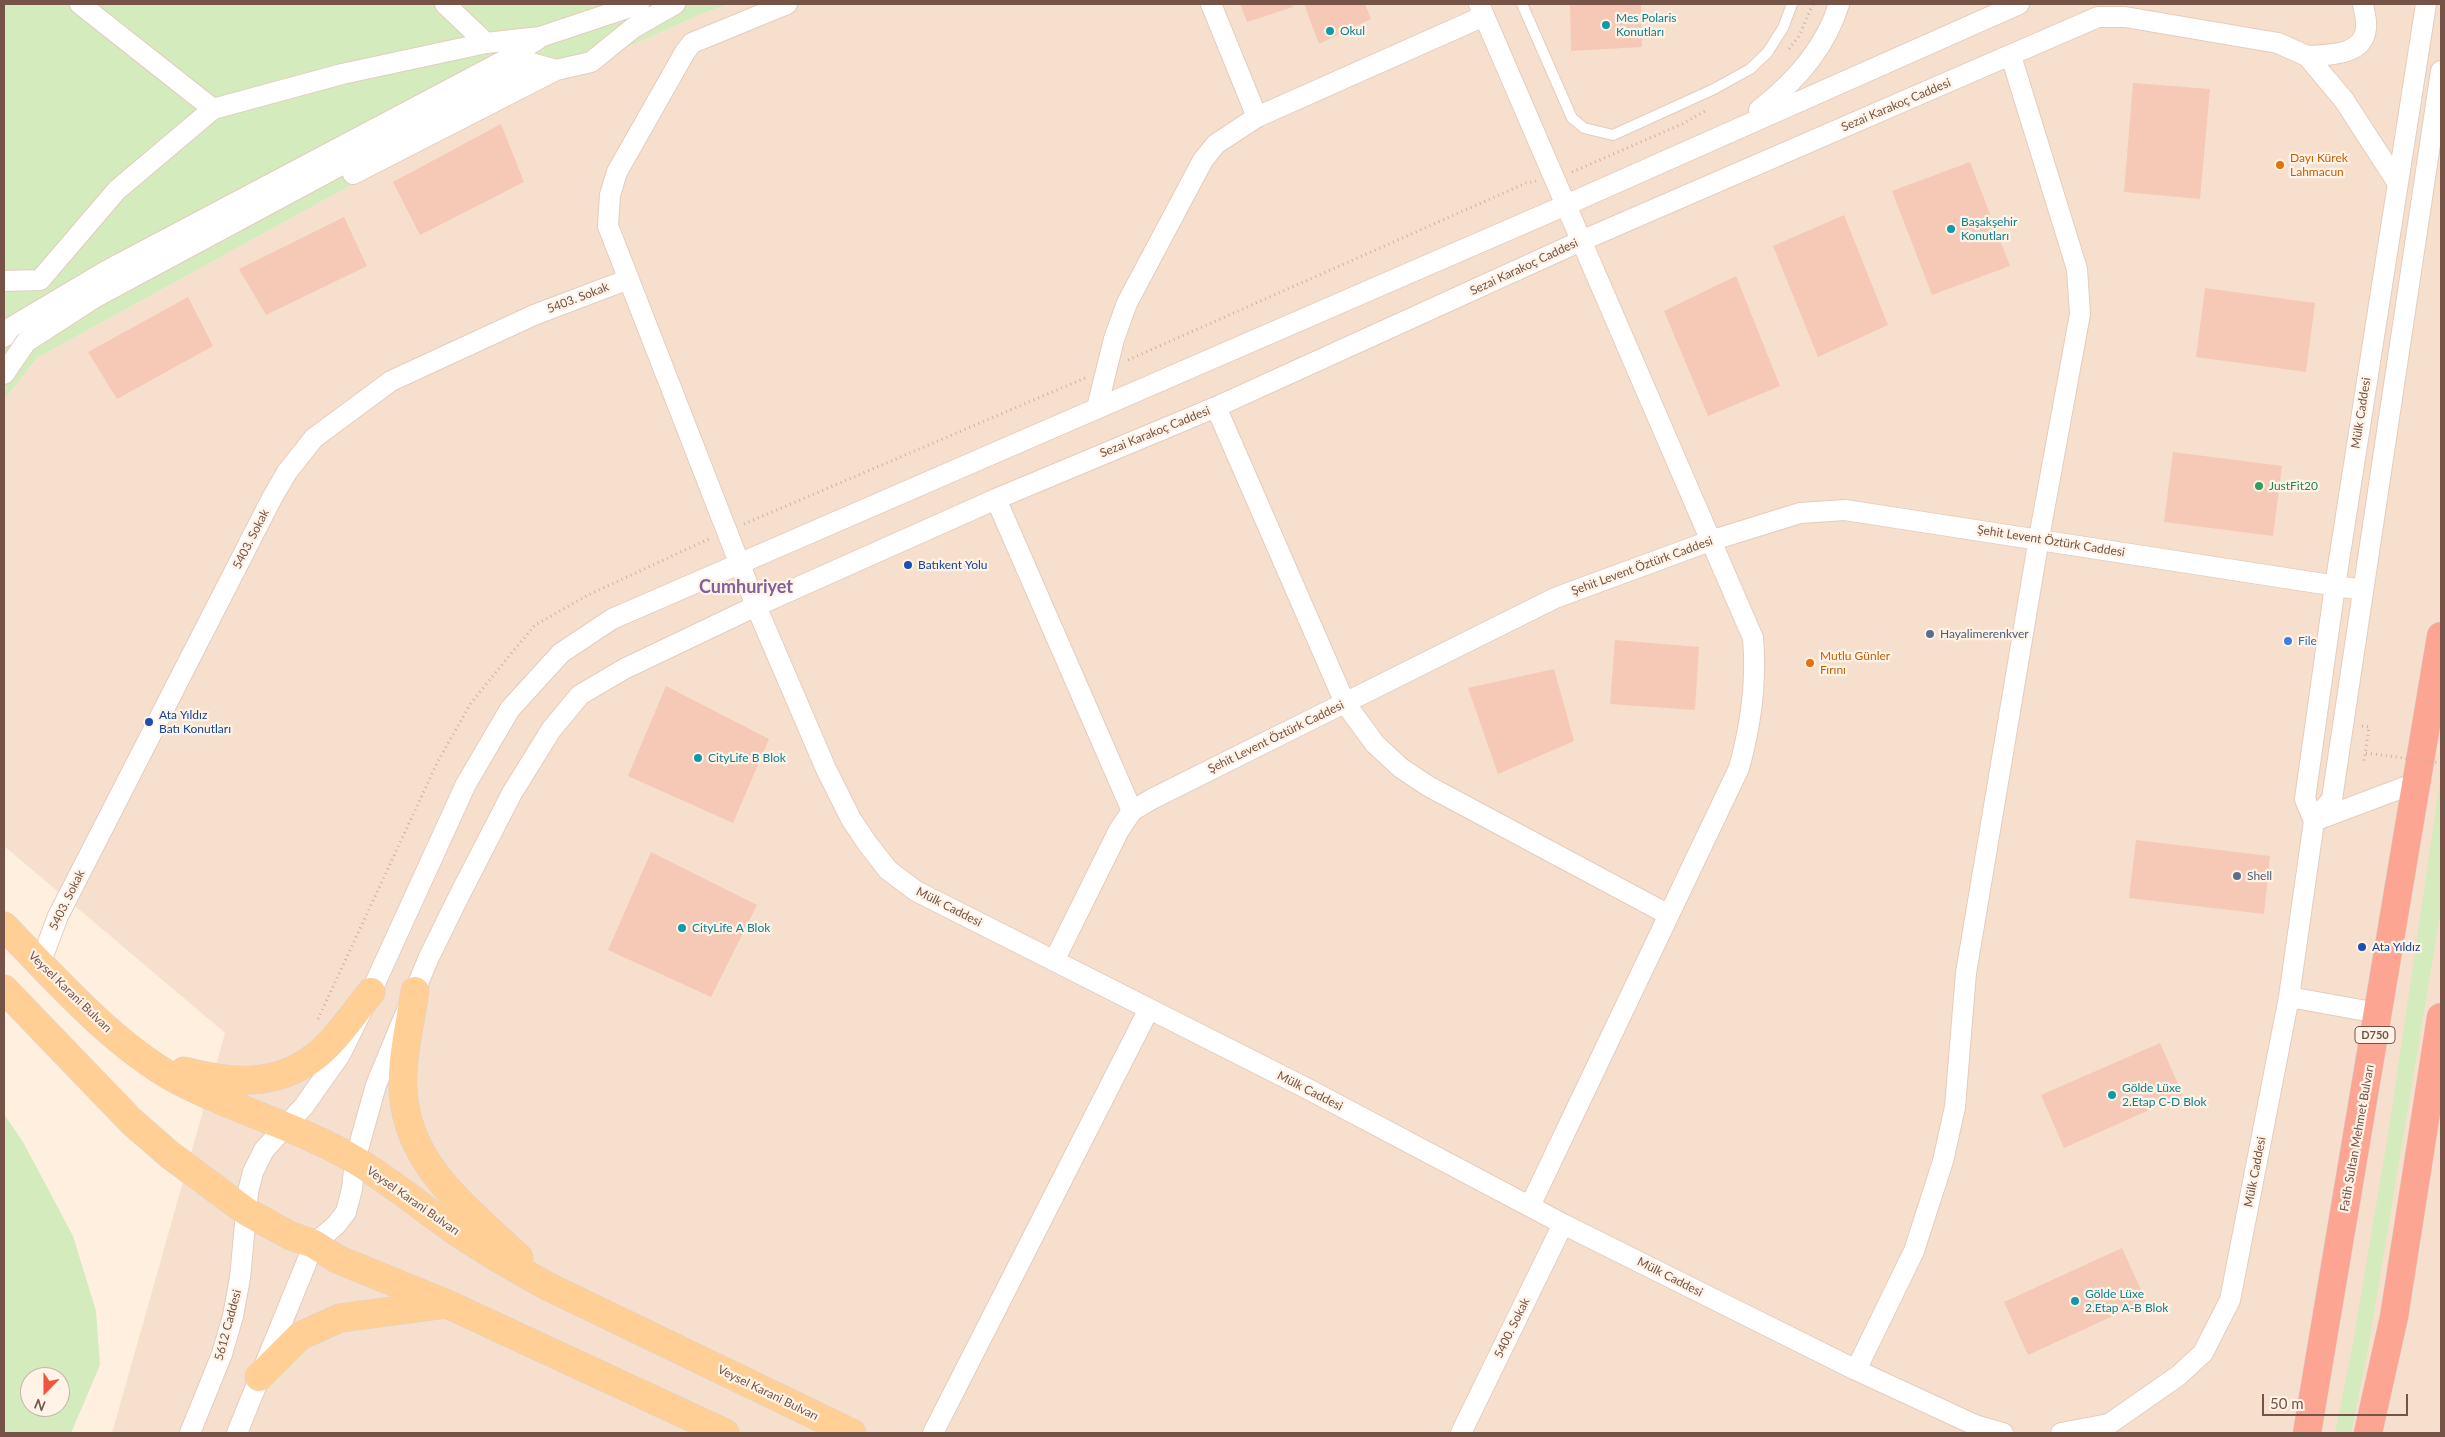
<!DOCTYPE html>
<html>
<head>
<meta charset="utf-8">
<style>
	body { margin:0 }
	#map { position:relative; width:2445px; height:1437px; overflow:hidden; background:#feefdf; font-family:Lato,sans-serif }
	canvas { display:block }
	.frame { position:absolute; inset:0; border:5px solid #755346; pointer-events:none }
	.north { position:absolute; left:20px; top:1367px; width:50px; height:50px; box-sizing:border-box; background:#fff3e7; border:1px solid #c8b3a7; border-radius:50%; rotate:202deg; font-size:14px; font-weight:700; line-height:20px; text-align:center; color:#755346 }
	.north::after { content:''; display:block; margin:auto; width:18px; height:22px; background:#f0553c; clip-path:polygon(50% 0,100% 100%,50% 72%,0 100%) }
	.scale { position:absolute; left:2262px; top:1394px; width:146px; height:22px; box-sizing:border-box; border:2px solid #755346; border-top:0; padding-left:6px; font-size:15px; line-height:18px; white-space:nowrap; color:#755346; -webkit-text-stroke:4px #fff3e7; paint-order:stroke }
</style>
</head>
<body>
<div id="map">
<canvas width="2445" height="1437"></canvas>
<div class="frame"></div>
<div class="north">N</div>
<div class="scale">50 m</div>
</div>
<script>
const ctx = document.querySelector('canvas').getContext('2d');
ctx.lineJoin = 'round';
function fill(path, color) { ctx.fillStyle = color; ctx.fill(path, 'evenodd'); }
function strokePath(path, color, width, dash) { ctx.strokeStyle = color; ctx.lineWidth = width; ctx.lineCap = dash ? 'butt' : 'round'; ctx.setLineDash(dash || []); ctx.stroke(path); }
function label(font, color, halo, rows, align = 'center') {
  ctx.font = font + ' Lato,sans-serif'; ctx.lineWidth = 4.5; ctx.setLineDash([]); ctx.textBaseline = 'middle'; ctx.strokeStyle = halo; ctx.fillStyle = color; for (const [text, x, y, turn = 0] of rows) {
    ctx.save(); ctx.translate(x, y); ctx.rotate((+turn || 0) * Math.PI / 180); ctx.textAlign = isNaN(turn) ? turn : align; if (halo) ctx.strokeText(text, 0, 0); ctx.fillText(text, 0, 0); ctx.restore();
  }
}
fill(new Path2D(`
	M 730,4 L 2441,4 L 2441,1433 L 112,1433 L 225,1033 L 4,846 L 4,400 L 37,358 L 495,106 L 704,13 Z`), '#f6e0cd');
fill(new Path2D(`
	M 4,4 L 730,4 L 704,13 L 495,106 L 37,358 L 4,400 Z
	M 2441,774 L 2441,909 L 2367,1355 L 2351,1433 L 2335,1433 L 2352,1349 L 2390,1122 Z
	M 4,1114 L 23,1142 L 73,1236 L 96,1311 L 100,1365 L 71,1433 L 4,1433 ZM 30,1377 L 60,1377 L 60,1407 L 30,1407 Z`), '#d4ebbd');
fill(new Path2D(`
	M 1240,4 L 1292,4 L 1293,7 L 1247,22 Z
	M 1304,4 L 1365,4 L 1371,19 L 1319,44 Z
	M 1570,4 L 1641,4 L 1642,47 L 1571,51 Z
	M 2133,83 L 2210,89 L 2200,199 L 2124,192 Z
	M 501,124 L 524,182 L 420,235 L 393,182 Z
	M 1970,162 L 2010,266 L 1932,295 L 1892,191 Z
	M 1844,215 L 1888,325 L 1818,357 L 1773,246 Z
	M 344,217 L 367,266 L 266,315 L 239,269 Z
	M 1736,276 L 1780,386 L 1708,416 L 1664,311 Z
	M 2205,288 L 2315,303 L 2306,372 L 2196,357 Z
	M 188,297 L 213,346 L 117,399 L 88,352 Z
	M 2173,452 L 2282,466 L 2273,536 L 2164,522 Z
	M 1615,640 L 1699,647 L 1695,710 L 1610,704 Z
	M 1554,669 L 1574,741 L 1498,774 L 1468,688 Z
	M 666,686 L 769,739 L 733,823 L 628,776 Z
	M 2136,840 L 2270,856 L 2264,914 L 2129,898 Z
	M 651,852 L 757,905 L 711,997 L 608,950 Z
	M 2160,1043 L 2183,1095 L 2064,1148 L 2041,1095 Z
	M 2122,1248 L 2146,1301 L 2028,1355 L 2004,1302 Z`), '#f5c9b5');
const lane = new Path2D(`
	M 1522,4 L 1572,118 L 1584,128 L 1613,135 L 1714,89 L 1750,69 L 1767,53 L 1783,28 L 1792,4`);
const street = new Path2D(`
	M 80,4 L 213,109
	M 445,4 L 486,43
	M 787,4 L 692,43 L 685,52 L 617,172 L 610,195 L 608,226 L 756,606 L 826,769 L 851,819 L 867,843 L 888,870 L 916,891 L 1306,1088 L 1563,1224 L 1856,1370 L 1975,1425 L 2003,1433
	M 1211,4 L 1257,117
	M 1479,4 L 1753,638 C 1757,684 1751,725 1739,768 L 1530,1206
	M 2307,56 C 2328,55 2364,56 2366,28 C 2367,20 2364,11 2363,4
	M 1759,110 C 1794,83 1826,47 1839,4
	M 353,174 L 556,70
	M 4,281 L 40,280 L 117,190 L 213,109 L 342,74 L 486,43 L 540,37 L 639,4
	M 4,337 L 10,328 L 106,271 L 505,60 L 538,39
	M 4,374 L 26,342 L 94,298 L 531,63 L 556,70 L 591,62 L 633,28 L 675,4
	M 1216,407 L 1345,703 L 1375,744 L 1401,768 L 1428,786 L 1669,915
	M 1097,408 L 1114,339 L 1127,303 L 1203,160 L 1216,144 L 1257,117 L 1484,16
	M 996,499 L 1132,811
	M 2314,821 L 2305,799 L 2335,586 L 2426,4
	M 2314,821 L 2418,782
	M 1054,961 L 1119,830 L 1132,811 L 1152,799 L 1555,598 L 1710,541 L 1800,513 L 1845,510 L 2363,590
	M 40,964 L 58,916 L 272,498 L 287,472 L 314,438 L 391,381 L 534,315 L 629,279
	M 2289,997 L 2378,1013
	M 1856,1370 L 1914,1251 L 1943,1161 L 1955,1107 L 1966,973 L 2039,538 L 2080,314 L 2077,269 L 2011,56
	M 190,1433 L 222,1354 L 233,1316 L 240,1278 L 248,1192 L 253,1172 L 264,1150 L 304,1106 L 340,1055 L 371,992 L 466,784 L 510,709 L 561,653 L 612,619 L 1566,205 L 2019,4
	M 237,1433 L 314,1244 L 336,1225 L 346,1212 L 352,1189 L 355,1160 L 376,1085 L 429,957 L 458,898 L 512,793 L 551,730 L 580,695 L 624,669 L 756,606 L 996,499 L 1216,407 L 1581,241 L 2098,17 L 2125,17 L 2278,43 L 2307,56 L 2344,100 L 2397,182
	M 933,1433 L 1149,1009
	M 1461,1433 L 1563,1224
	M 2061,1433 L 2109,1424 L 2178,1376 L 2203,1353 L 2230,1300 L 2289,997 L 2314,821 L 2332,799 L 2441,71`);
const primary = new Path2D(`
	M 4,926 C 57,981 120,1053 189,1086 C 244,1113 303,1129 355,1160 C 390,1181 421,1207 454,1230 C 485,1251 516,1269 549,1287 L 852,1433
	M 4,989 L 131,1121 L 170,1155 L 247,1212 L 291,1236 L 314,1244 L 337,1259 L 447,1304 L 725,1433
	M 415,991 C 411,1019 404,1047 403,1075 C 399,1160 464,1205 519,1258
	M 184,1071 C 231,1083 275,1088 316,1056 C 337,1039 354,1013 371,992
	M 259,1377 L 300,1336 L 340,1318 L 446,1304`);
const highway = new Path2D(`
	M 2307,1433 L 2441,636
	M 2368,1433 L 2394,1317 L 2441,1017`);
strokePath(lane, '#e4ccbe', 12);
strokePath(street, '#e4ccbe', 22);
strokePath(primary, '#dbd2cf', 29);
strokePath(highway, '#dbd2cf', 29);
strokePath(new Path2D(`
	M 1789,49 L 1799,36 L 1813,4
	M 1572,172 L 1682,124 L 1707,110
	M 1128,360 L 1526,183 L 1536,181
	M 744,524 L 1085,378
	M 2362,726 L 2369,727 L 2364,761
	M 318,1019 L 438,761 L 471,703 L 505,661 L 535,625 L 588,595 L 711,538`), '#d9ac99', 3, [1, 4]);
strokePath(lane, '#fff', 10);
strokePath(street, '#fff', 20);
strokePath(primary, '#ffcf95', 28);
strokePath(highway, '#fca592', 28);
strokePath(new Path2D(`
	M 2366,753 L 2441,763`), '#d9ac99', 3, [1, 4]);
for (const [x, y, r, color] of [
	[1606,25,5,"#0f9aa8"],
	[1330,31,5,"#0f9aa8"],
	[2280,165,5,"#e8710a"],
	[1951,229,5,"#0f9aa8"],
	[2259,486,5,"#2e9e5b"],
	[908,565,5,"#1a4fb4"],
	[1930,634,5,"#5c6f8a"],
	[2288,641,5,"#3f7fe0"],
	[1810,663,5,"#e8710a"],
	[149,722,5,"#1a4fb4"],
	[698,758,5,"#0f9aa8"],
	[2237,876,5,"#5c6f8a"],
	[682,928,5,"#0f9aa8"],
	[2362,947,5,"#1a4fb4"],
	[2112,1095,5,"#0f9aa8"],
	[2075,1301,5,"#0f9aa8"]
]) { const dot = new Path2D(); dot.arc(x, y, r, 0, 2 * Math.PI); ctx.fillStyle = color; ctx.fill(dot); strokePath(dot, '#fff3e7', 2); }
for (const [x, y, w] of [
	[2375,1035,40]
]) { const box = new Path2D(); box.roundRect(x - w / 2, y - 8.5, w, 17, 4); ctx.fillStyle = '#fff3e7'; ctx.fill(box); strokePath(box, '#755346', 1); }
label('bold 11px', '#755346', null, [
	["D750",2375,1035]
]);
label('12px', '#0d838f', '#fff3e7', [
	["Mes Polaris",1616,18],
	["Konutları",1616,32],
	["Okul",1340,31],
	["Başakşehir",1961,222],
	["Konutları",1961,236],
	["CityLife B Blok",708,758],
	["CityLife A Blok",692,928],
	["Gölde Lüxe",2122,1088],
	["2.Etap C-D Blok",2122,1102],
	["Gölde Lüxe",2085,1294],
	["2.Etap A-B Blok",2085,1308]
], 'left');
label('12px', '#755346', '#fff3e7', [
	["Sezai Karakoç Caddesi",1896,105,-23],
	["Sezai Karakoç Caddesi",1524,267,-25],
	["5403. Sokak",578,298,-21],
	["Mülk Caddesi",2361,413,-81],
	["Sezai Karakoç Caddesi",1155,432,-22],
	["5403. Sokak",251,539,-63],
	["Şehit Levent Öztürk Caddesi",2051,541,9],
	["Şehit Levent Öztürk Caddesi",1642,566,-20],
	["Şehit Levent Öztürk Caddesi",1276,737,-26],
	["5403. Sokak",67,900,-64],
	["Mülk Caddesi",949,907,27],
	["Veysel Karani Bulvarı",70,992,44],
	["Mülk Caddesi",1310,1091,27],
	["Fatih Sultan Mehmet Bulvarı",2357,1138,-80],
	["Mülk Caddesi",2255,1172,-79],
	["Veysel Karani Bulvarı",413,1201,35],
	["Mülk Caddesi",1670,1277,27],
	["5612 Caddesi",228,1325,-75],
	["5400. Sokak",1512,1328,-64],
	["Veysel Karani Bulvarı",768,1393,26]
]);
label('12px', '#c56008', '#fff3e7', [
	["Dayı Kürek",2290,158],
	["Lahmacun",2290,172],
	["Mutlu Günler",1820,656],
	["Fırını",1820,670]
], 'left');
label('12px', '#27864d', '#fff3e7', [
	["JustFit20",2269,486]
], 'left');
label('12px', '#164399', '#fff3e7', [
	["Batıkent Yolu",918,565],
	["Ata Yıldız",159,715],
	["Batı Konutları",159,729],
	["Ata Yıldız",2372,947]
], 'left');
label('12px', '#4e5e75', '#fff3e7', [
	["Hayalimerenkver",1940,634],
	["Shell",2247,876]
], 'left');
label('12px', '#366cbe', '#fff3e7', [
	["File",2298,641]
], 'left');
label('bold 18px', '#816199', '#fff3e7', [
	["Cumhuriyet",746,587]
]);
</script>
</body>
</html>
